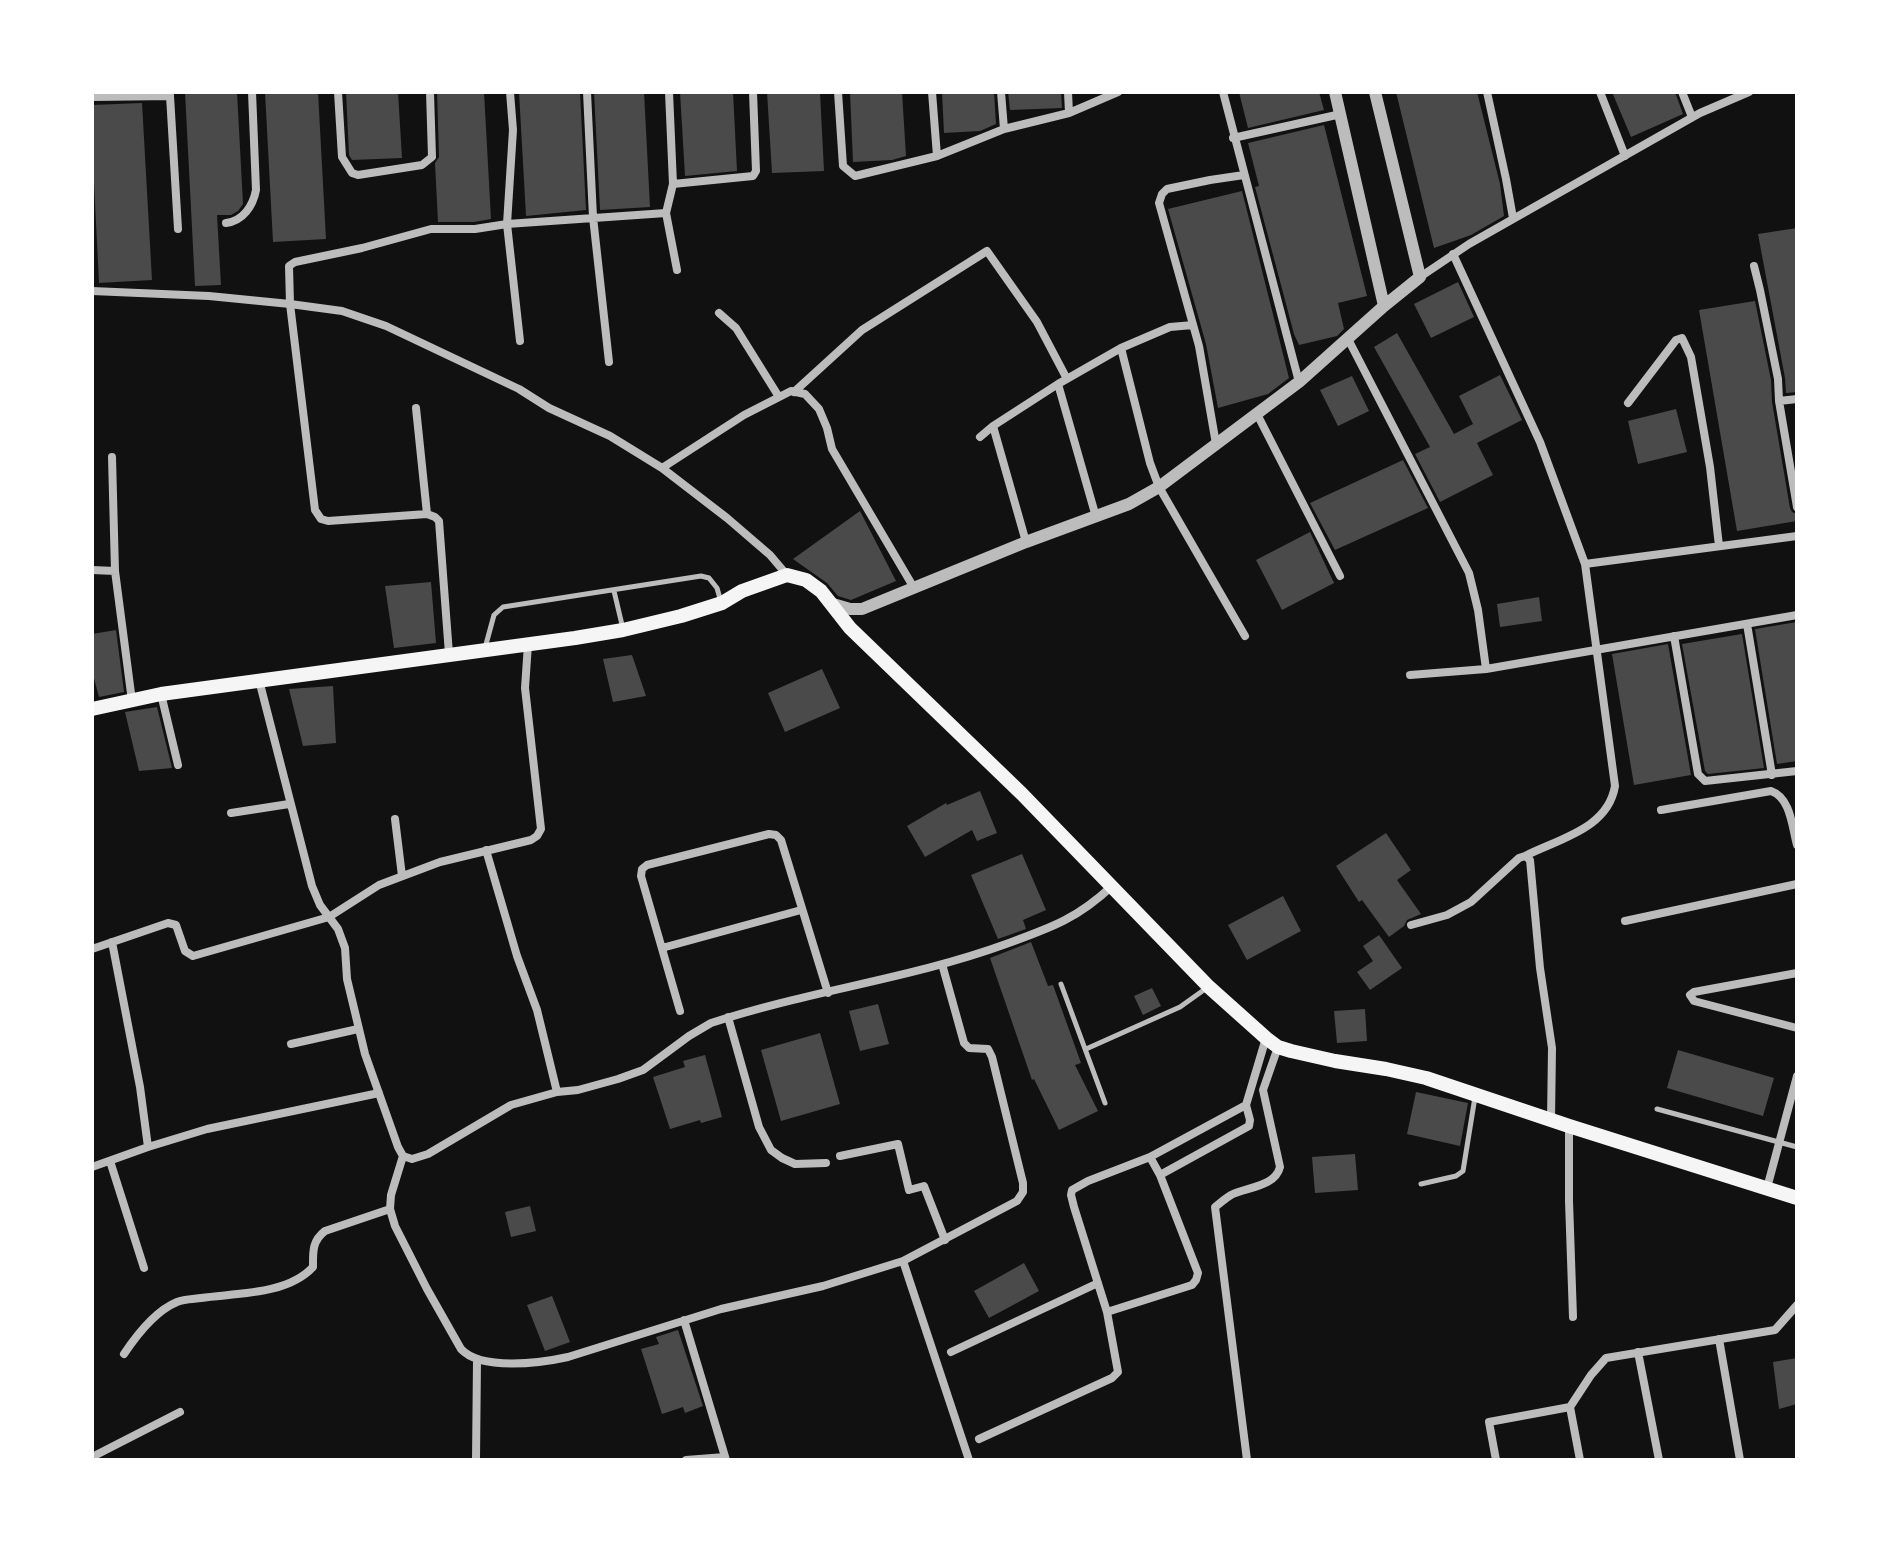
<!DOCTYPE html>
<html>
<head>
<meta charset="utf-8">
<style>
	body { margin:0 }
	#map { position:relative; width:1889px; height:1552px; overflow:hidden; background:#111; font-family:Manrope,sans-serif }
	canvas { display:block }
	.frame { position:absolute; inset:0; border:94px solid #fff; pointer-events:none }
</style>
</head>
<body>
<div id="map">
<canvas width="1889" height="1552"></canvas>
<div class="frame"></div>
</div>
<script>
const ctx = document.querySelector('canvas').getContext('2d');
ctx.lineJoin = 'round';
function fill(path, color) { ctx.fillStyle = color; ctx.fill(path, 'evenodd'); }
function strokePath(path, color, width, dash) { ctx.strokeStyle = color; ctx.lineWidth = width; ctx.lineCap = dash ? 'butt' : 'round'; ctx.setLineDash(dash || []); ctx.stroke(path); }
fill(new Path2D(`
	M 185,92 L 237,92 L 243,204 L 238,211 L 231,215 L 217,215 L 221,285 L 195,286 Z
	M 265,92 L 318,92 L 326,239 L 273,242 Z
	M 346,92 L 398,92 L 402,158 L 352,160 L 349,155 Z
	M 437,92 L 484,92 L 491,219 L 474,222 L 438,222 L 435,163 L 439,157 Z
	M 519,92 L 580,92 L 586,210 L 526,216 Z
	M 594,92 L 644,92 L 650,207 L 600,210 Z
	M 680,92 L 733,92 L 737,171 L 685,176 Z
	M 767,92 L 820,92 L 824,171 L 772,173 Z
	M 850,92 L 902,92 L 906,156 L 892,160 L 853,162 Z
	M 942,92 L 994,92 L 996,124 L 980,131 L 944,133 Z
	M 1008,92 L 1061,92 L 1062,108 L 1010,110 Z
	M 1239,92 L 1319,92 L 1324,110 L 1248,128 Z
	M 1396,92 L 1477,92 L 1500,184 L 1504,216 L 1471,235 L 1434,248 Z
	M 1612,92 L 1675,92 L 1683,114 L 1631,137 Z
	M 142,103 L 152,280 L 99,283 L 92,142 L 92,105 Z
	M 1324,125 L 1367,296 L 1338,303 L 1344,329 L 1337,336 L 1299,345 L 1294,334 L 1255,187 L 1259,186 L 1248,143 Z
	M 1242,191 L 1289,378 L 1268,394 L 1218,408 L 1206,344 L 1168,209 Z
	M 1797,228 L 1797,392 L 1786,393 L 1785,378 L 1758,234 Z
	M 1458,282 L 1474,317 L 1431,338 L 1414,304 Z
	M 1755,301 L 1771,380 L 1772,402 L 1790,508 L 1792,512 L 1797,514 L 1797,521 L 1737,531 L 1699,310 Z
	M 1397,333 L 1454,434 L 1473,424 L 1459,396 L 1500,375 L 1522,420 L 1477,443 L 1493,475 L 1440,502 L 1415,454 L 1430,447 L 1374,347 Z
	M 1352,376 L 1369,411 L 1338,426 L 1320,390 Z
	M 1676,409 L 1687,452 L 1638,464 L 1628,421 Z
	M 1403,460 L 1428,508 L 1335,550 L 1310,503 Z
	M 860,511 L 896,581 L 851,600 L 838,596 L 827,583 L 793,559 Z
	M 1310,532 L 1334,583 L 1282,610 L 1256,560 Z
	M 431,582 L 436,643 L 394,648 L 385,586 Z
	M 1539,597 L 1542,621 L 1500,627 L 1497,604 Z
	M 1797,622 L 1797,761 L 1777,764 L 1755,629 Z
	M 116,630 L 124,692 L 99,697 L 92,671 L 92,634 Z
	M 1742,634 L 1764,768 L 1708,774 L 1705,771 L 1682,644 Z
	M 1668,644 L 1691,775 L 1634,785 L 1612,654 Z
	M 632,655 L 646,696 L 613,702 L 603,659 Z
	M 822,669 L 840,708 L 785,732 L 768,693 Z
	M 333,686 L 336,743 L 303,746 L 289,689 Z
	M 157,707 L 172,768 L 139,771 L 125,712 Z
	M 980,791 L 997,833 L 977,841 L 972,830 L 925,857 L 907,826 L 946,803 L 947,805 Z
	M 1386,833 L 1411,870 L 1397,880 L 1421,914 L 1407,920 L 1404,926 L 1389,937 L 1362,900 L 1359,902 L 1336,866 Z
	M 1022,854 L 1046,910 L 1023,920 L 1026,929 L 998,939 L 971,875 Z
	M 1283,896 L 1301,931 L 1247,960 L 1228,925 Z
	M 1379,935 L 1402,968 L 1370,990 L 1357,972 L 1373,961 L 1363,946 Z
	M 1031,942 L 1048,986 L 1053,985 L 1081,1063 L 1075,1065 L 1098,1111 L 1059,1130 L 1034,1079 L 1032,1080 L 990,958 Z
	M 1152,988 L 1161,1006 L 1143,1015 L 1134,996 Z
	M 878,1004 L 889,1044 L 860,1051 L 849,1011 Z
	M 1365,1009 L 1367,1041 L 1337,1043 L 1334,1011 Z
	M 820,1033 L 840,1104 L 781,1121 L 761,1050 Z
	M 1678,1050 L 1774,1078 L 1763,1116 L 1667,1088 Z
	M 705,1055 L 722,1117 L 701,1123 L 700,1120 L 670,1129 L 653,1077 L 685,1067 L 683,1061 Z
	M 1416,1092 L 1468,1103 L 1460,1146 L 1407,1134 Z
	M 1355,1154 L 1358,1190 L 1315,1193 L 1312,1157 Z
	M 530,1206 L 536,1231 L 511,1237 L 505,1212 Z
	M 1024,1263 L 1039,1291 L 989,1318 L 974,1291 Z
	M 552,1296 L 570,1342 L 545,1351 L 527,1305 Z
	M 678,1330 L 703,1406 L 685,1413 L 683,1407 L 662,1414 L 641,1349 L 659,1344 L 656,1337 Z
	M 1797,1358 L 1797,1404 L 1779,1409 L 1773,1362 Z`), '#4a4a4a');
strokePath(new Path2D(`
	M 614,591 L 623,629
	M 485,648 L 494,615 L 503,607 L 701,576 L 709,578 L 717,588 L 721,602
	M 1061,984 L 1105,1103
	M 1086,1049 L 1180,1007 L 1208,987
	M 1657,1109 L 1797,1147
	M 1421,1184 L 1456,1176 L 1463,1171 L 1475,1097`), '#bcbcbc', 5);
strokePath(new Path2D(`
	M 338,92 L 342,157 L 352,173 L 358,175 L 422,165 L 432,157 L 430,92
	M 510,92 L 513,130 L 507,224 L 520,341
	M 587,92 L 593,217 L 609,362
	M 669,92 L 673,184 L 666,213 L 677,270
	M 838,92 L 843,166 L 855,176 L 937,156 L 1004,129 L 1069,113 L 1118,92
	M 932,92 L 937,156
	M 1001,92 L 1004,129
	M 1068,92 L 1069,113
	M 1223,92 L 1299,382
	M 1487,92 L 1506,179 L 1513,218
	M 1600,92 L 1625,156
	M 1682,92 L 1692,117
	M 170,96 L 178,229
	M 92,97 L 170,96 L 170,93
	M 1233,138 L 1341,114
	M 673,184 L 753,176 L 756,171 L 753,92
	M 226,223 C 243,221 253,206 256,190 L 252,92
	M 1453,254 L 1540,442 L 1585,564 L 1615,786 C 1608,829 1558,839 1525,856
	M 1754,266 L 1760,290 L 1778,379 L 1779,401 L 1797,507
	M 1420,277 L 1469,244 L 1700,113 L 1749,92
	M 92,291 L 209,296 L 290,304 L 342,311 L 386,326 L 519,389 L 549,408 L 610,436 L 662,468 L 727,518 L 770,555 L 787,575
	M 719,313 L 736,328 L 779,397
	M 1348,339 L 1469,573 L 1478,610 L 1486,669
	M 1121,348 L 1150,463 L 1159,487 L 1245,636
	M 1058,384 L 1096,517
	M 794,392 L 862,330 L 987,251 L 1037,322 L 1067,379
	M 1779,401 L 1797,399
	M 1628,403 L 1676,340 L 1682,338 L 1691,357 L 1710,467 L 1719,546
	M 416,408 L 427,514
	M 1257,414 L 1340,576
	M 993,426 L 1026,542
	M 980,437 L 993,426 L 1058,384 L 1121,348 L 1170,327 L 1193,325
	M 1216,444 L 1199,346 L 1159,203 L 1162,194 L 1167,189 L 1210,180 L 1244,175
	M 112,457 L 115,571 L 132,701
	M 662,468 L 744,415 L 791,391 L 805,394 L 819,409 L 827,428 L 832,449 L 914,588
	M 1585,564 L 1797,536
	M 92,570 L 115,571
	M 1747,624 L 1772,775
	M 1674,636 L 1698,774 L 1705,781 L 1797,771
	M 449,654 L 439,521 L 435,517 L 427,514 L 328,521 L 321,519 L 315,510 L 290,304 L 289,266 L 295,262 L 362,248 L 431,229 L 475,229 L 507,224 L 666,213
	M 1410,675 L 1486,669 L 1797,615
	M 259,680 L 312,886 L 320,905 L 338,929 L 345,948 L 347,979 L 365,1054 L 398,1147 L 403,1156 L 412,1159 L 428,1154 L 511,1105 L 557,1092 L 578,1090 L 618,1079 L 643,1070 L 689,1036 L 711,1023 C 807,991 910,979 1006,944 C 1050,928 1077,919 1112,886
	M 161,694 L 178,765
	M 1661,810 L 1771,791 C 1791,798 1792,827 1797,845
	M 231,813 L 289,804
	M 395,819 L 402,876
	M 486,850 L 517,956 L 537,1010 L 557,1092
	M 1625,921 L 1797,884
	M 1411,925 L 1447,915 L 1471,902 L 1519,858 L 1525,856 L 1530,860 L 1540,968 L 1552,1048 L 1551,1120
	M 112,942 L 140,1087 L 148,1147
	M 662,948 L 801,910
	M 92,949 L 168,923 L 176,925 L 185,951 L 193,956 L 329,917 L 379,885 L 440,862 L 531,840 L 537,836 L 541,829 L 525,688 L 528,644
	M 1797,973 L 1694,992 L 1690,995 L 1694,1001 L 1797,1028
	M 680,1011 L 641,876 L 642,869 L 647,865 L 769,834 L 776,835 L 781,840 L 828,993
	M 728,1017 L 759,1127 L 771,1150 L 782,1158 L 795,1164 L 826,1163
	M 291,1044 L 358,1029
	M 1569,1126 L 1569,1201 L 1573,1317
	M 403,1156 L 391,1195 L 390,1209 L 395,1226 L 427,1289 L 461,1349 C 481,1371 541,1363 568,1357 L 721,1309 L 823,1286 L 903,1261 L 1017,1201 L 1023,1192 L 1023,1183 L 992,1057 L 988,1049 L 969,1048 L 964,1043 L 942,964
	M 840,1156 L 898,1144 L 909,1190 L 924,1186 L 945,1240
	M 110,1161 L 144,1268
	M 92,1167 L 148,1147 L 207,1129 L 379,1093
	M 1160,1175 L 1249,1126 L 1250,1120 L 1246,1105 L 1266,1038
	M 1767,1188 L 1797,1076
	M 903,1261 L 969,1460
	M 1107,1312 L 1192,1285 L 1196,1280 L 1198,1273 L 1160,1175 L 1150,1157
	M 684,1320 L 726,1460
	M 1719,1339 L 1740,1460
	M 951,1352 L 1098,1283
	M 1638,1352 L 1659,1460
	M 124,1354 C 136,1336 155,1311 177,1302 C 184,1299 194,1299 201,1298 C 237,1293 287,1295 313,1267 C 313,1252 312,1241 325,1231 L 390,1209
	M 979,1439 L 1112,1378 L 1118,1372 L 1107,1312 L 1074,1207 L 1071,1195 L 1072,1190 L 1088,1181 L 1150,1157 L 1246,1105
	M 92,1457 L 180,1412
	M 476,1460 L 477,1360
	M 686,1460 L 725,1457
	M 1247,1460 L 1215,1207 C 1220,1203 1226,1198 1231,1195 C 1247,1187 1275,1187 1280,1167 L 1263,1090 L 1278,1047
	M 1496,1460 L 1489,1422 L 1570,1407
	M 1580,1460 L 1570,1407 L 1591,1375 L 1606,1358 L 1775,1330 L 1797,1305`), '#bcbcbc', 8);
strokePath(new Path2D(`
	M 1335,92 L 1384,306
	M 833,604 L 850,609 L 862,609 L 1026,542 L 1129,504 L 1159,487 L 1299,382 L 1384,306 L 1420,277 L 1375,92`), '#bcbcbc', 12);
strokePath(new Path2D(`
	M 92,709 L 161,694 L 575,638 L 623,630 L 681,616 L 722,603 L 742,591 L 787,575 L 806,580 L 821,591 L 850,628 L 1022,794 L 1209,987 L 1266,1038 L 1278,1047 L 1291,1051 L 1335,1061 L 1386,1069 L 1426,1078 L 1569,1126 L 1797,1198`), '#f5f5f5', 14);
</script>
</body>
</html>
